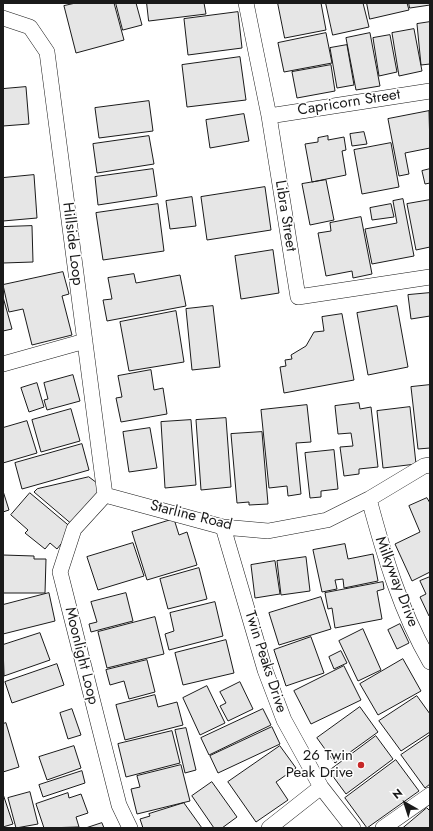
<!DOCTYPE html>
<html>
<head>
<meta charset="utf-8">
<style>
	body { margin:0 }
	#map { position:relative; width:433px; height:831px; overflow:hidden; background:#fff; font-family:Jost,sans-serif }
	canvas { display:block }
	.frame { position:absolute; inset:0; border:4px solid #1a1a1a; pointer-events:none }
	.north { position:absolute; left:385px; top:783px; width:40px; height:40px; -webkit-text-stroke:3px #fff; paint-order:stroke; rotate:321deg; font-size:11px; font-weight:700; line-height:16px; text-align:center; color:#1a1a1a }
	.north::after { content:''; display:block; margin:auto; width:14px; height:18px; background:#1a1a1a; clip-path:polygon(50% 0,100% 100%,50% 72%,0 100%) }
</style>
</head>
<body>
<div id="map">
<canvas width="433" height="831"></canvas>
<div class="frame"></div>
<div class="north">N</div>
</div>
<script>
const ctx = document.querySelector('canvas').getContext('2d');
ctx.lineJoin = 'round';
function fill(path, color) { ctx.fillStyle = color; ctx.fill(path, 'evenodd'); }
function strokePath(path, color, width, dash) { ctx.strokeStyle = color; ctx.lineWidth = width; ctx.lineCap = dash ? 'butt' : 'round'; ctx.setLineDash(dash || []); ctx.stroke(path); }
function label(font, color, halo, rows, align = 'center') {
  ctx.font = font + ' Jost,sans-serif'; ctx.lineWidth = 3; ctx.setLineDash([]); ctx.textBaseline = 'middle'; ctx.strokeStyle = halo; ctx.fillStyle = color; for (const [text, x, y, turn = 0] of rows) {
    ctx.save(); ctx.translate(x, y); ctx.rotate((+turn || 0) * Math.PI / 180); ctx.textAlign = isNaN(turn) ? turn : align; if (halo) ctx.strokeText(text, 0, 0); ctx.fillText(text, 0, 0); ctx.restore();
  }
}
const building = new Path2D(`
	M 76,3 L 114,3 L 124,40 L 76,53 L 64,6 Z
	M 116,3 L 136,3 L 142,25 L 123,30 Z
	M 147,3 L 204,3 L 206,14 L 149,21 Z
	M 278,3 L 321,3 L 326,30 L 285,38 Z
	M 326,3 L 363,3 L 369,27 L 333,35 Z
	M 367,3 L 407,3 L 409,10 L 370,19 Z
	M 409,3 L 430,3 L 430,5 L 410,8 Z
	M 238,12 L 242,48 L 188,55 L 184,19 Z
	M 430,22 L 430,64 L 421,65 L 417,24 Z
	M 414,29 L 422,71 L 399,76 L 392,33 Z
	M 326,33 L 332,63 L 284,72 L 278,43 Z
	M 370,33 L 380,86 L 356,90 L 346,38 Z
	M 390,35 L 397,72 L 379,76 L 373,38 Z
	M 347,45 L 354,85 L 337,88 L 330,48 Z
	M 240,57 L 246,100 L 187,107 L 182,65 Z
	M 331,65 L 335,91 L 297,98 L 292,72 Z
	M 26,87 L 29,124 L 3,126 L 3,89 Z
	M 149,101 L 153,131 L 99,138 L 95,108 Z
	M 429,111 L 430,148 L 405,153 L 409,174 L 399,176 L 388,119 Z
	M 244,114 L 249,141 L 210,148 L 206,120 Z
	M 364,132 L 367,144 L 352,146 L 350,134 Z
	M 149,136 L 154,164 L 97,173 L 93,144 Z
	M 328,136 L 328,140 L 344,137 L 346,150 L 342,151 L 346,175 L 312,182 L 305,144 L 318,142 L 318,138 Z
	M 391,143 L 399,187 L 362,194 L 354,150 Z
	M 153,169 L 157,196 L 98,205 L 95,177 Z
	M 430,169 L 430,183 L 425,184 L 422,171 Z
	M 34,175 L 37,218 L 3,221 L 3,178 Z
	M 326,180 L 334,220 L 310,225 L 302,184 Z
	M 265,187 L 271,230 L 207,240 L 201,197 Z
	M 192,197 L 196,226 L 170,229 L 166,201 Z
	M 403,199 L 414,256 L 372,264 L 365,229 L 397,223 L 393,201 Z
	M 430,200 L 430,247 L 416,250 L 407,204 Z
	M 158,204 L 164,251 L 103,260 L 96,213 Z
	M 391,204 L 394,217 L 372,220 L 370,208 Z
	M 361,217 L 372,274 L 353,278 L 352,271 L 326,276 L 318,233 L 331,231 L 330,223 Z
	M 32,226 L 33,262 L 3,263 L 3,227 Z
	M 273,250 L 279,293 L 241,299 L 235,256 Z
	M 63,272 L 69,294 L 62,296 L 72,335 L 32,345 L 23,309 L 9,312 L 3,285 Z
	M 134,274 L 136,283 L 180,275 L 186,306 L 107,321 L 103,300 L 112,299 L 108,278 Z
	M 430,293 L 430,316 L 411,319 L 408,295 Z
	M 3,297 L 12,329 L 3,331 Z
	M 213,306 L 220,367 L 192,370 L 186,309 Z
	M 397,306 L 408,367 L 368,375 L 357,313 Z
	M 176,311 L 184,362 L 129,371 L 120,322 Z
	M 342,314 L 354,380 L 284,393 L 280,367 L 286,366 L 285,360 L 292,359 L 291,355 L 306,346 L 314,332 L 324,331 L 322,317 Z
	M 151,370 L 154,390 L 163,388 L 167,414 L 121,422 L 116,398 L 122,397 L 118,376 Z
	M 73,375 L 80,401 L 47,410 L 44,400 L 48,399 L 44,383 Z
	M 37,383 L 44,407 L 29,412 L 21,388 Z
	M 430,385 L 430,448 L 418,449 L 411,387 Z
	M 359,403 L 360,409 L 371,407 L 378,467 L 359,469 L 359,474 L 344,476 L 340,447 L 353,446 L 351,433 L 338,434 L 335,406 Z
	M 307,405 L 311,442 L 296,443 L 301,494 L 288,496 L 287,486 L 269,488 L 261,410 Z
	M 410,407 L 416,464 L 383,468 L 377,411 Z
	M 71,409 L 80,441 L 41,452 L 32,420 Z
	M 226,418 L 231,487 L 201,490 L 196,420 Z
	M 191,420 L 196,485 L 165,488 L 161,422 Z
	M 27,421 L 37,453 L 3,463 L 3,428 Z
	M 150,428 L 157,468 L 129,472 L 123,432 Z
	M 262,432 L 268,504 L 249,505 L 249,502 L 237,503 L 231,434 Z
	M 82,444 L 89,470 L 22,489 L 15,463 Z
	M 334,450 L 338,489 L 321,491 L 321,497 L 310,498 L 305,453 Z
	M 89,477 L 105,489 L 74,526 L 34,492 L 37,489 Z
	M 3,491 L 9,510 L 3,512 Z
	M 30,493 L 73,529 L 57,549 L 50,543 L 45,549 L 25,533 L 28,530 L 11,515 Z
	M 427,498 L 430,503 L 430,572 L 412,581 L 395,544 L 420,532 L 409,506 Z
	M 174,519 L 179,535 L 187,532 L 197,565 L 147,580 L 132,532 Z
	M 133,543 L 144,576 L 98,590 L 87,557 Z
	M 345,544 L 348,559 L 373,554 L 378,581 L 344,588 L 343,579 L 335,580 L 337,589 L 322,592 L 313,550 Z
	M 3,555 L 34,556 L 34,559 L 46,559 L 45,593 L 3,593 Z
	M 306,557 L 310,591 L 281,595 L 277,561 Z
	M 275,561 L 280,594 L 255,598 L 251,565 Z
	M 199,568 L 207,599 L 168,609 L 160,579 Z
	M 430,577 L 430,616 L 429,616 L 420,597 L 426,594 L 420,581 Z
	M 383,582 L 384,589 L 377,591 L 382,619 L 335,628 L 332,608 L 328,609 L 325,593 Z
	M 49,593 L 55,621 L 3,634 L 3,605 Z
	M 126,593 L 133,621 L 91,632 L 89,624 L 97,622 L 91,602 Z
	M 321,597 L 331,629 L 279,645 L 269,613 Z
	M 215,602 L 223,636 L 169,650 L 165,634 L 174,631 L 170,613 Z
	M 155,617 L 164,654 L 107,668 L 98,632 Z
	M 400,624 L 409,643 L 397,649 L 388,630 Z
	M 363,629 L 381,670 L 358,681 L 339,641 Z
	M 40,633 L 50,660 L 4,676 L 3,645 Z
	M 311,637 L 324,673 L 286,686 L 274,650 Z
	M 226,640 L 234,673 L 183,685 L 175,653 Z
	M 341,651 L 347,663 L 334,669 L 329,657 Z
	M 403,659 L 421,691 L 378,715 L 360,684 Z
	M 147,660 L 155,692 L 129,699 L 124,681 L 110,685 L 106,670 Z
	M 57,664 L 64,685 L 12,703 L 5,682 Z
	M 344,666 L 361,700 L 311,724 L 294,691 Z
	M 240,682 L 253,709 L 228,721 L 220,706 L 226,703 L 220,692 Z
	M 207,686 L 225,723 L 200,735 L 183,698 Z
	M 155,695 L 158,707 L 177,702 L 183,725 L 125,740 L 116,705 Z
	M 417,696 L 430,714 L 430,732 L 401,751 L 379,721 Z
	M 360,707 L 378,732 L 335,763 L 317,738 Z
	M 72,709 L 81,735 L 68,739 L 60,713 Z
	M 263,709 L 271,725 L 209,755 L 201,738 Z
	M 6,723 L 19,767 L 3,772 L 3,724 Z
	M 272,727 L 280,744 L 218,773 L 210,756 Z
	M 186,728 L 196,770 L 185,773 L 175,730 Z
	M 172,731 L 180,763 L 126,777 L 118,744 Z
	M 430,735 L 430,784 L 425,788 L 401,755 Z
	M 376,736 L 393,759 L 346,794 L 329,771 Z
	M 74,746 L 81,768 L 47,780 L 39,757 Z
	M 280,746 L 296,768 L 276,782 L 288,800 L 256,822 L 228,782 Z
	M 396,760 L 419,791 L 367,828 L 345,798 Z
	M 181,765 L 190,801 L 137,814 L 131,789 L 140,787 L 137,776 Z
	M 82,771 L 85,783 L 43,797 L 39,785 Z
	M 212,782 L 237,817 L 222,828 L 214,828 L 192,796 Z
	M 30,792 L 38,824 L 16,828 L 8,798 Z
	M 68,793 L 69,798 L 81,794 L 88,813 L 76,817 L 79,827 L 44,828 L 36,804 Z
	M 3,794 L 13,824 L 3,827 Z
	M 184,803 L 202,828 L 143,828 L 140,819 L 150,816 L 149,814 Z
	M 427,808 L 430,811 L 430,828 L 403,828 Z
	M 102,823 L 104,828 L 86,828 Z`);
fill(building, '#e6e6e6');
strokePath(building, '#1a1a1a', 1);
const minor = new Path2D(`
	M 246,3 L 269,116 L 298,297 L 430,277
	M 3,18 L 30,27 L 47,52 L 105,495
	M 269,116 L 430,91
	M 3,364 L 85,341
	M 105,495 L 74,529 L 60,572 L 119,805 L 130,828
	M 105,495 L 223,527 L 268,531 L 327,520 L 369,499 L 424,466 L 430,465
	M 369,499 C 384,555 401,612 430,662
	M 223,527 L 265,670 L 284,720 L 321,787 L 353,828
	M 269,828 L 321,787
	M 383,828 L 430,795`);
strokePath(minor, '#1a1a1a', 16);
strokePath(minor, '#fff', 15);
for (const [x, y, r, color] of [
	[361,765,4,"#c62828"]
]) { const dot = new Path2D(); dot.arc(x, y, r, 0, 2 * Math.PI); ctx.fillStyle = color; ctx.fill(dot); strokePath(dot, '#fff', 1.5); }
label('15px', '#1a1a1a', '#fff', [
	["Capricorn Street",349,103,-9],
	["Libra Street",285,216,81],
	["Hillside Loop",72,244,83],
	["Starline Road",191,516,14],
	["Milkyway Drive",396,582,69],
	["Moonlight Loop",81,656,76],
	["Twin Peaks Drive",265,662,72]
]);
label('15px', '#1a1a1a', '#fff', [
	["26 Twin",353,756],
	["Peak Drive",353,773]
], 'right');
</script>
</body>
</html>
